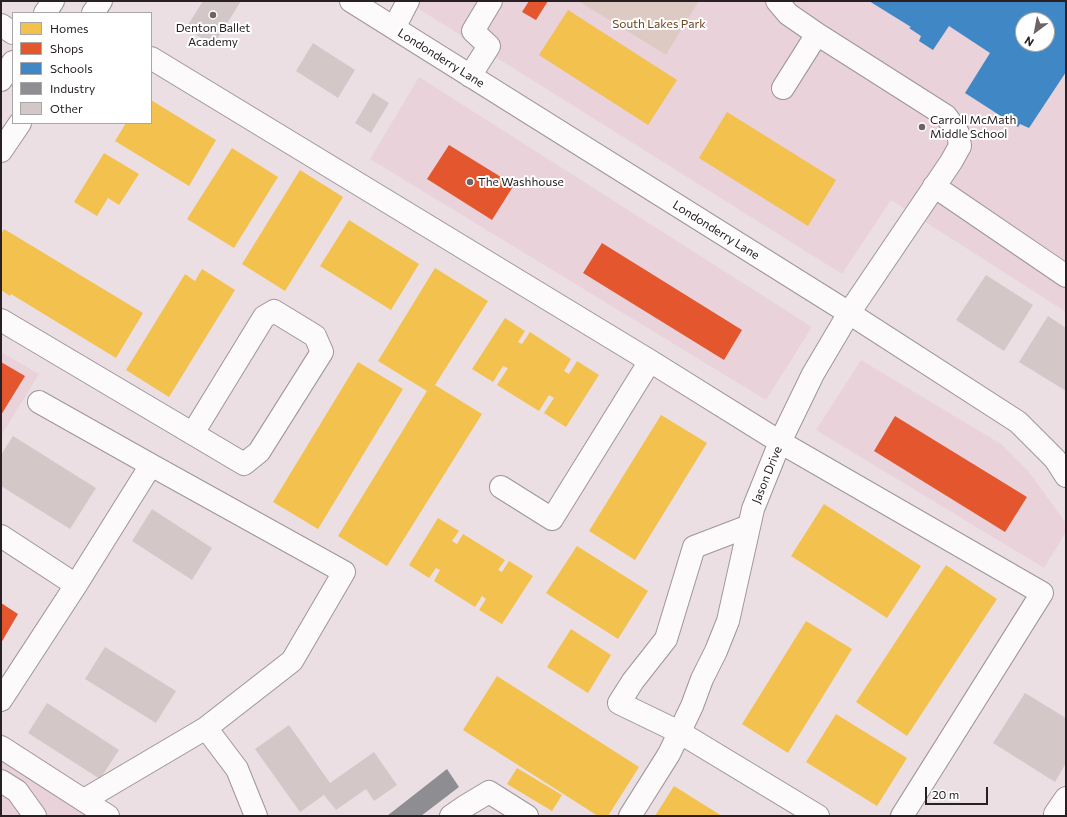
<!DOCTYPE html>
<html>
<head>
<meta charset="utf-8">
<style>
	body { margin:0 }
	#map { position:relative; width:1067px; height:817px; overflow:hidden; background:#ecdfe3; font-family:Commissioner,sans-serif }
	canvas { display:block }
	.frame { position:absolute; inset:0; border:2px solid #282023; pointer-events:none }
	.legend { position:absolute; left:12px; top:12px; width:140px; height:112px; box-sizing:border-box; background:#fff; border:1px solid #a9a6a7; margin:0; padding:5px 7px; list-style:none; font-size:12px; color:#282023 }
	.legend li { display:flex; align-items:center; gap:8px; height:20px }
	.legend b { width:20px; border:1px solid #a9a6a7 }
	.north { position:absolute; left:1015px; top:12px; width:40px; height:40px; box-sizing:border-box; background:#fff; border:1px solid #a9a6a7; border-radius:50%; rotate:212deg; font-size:11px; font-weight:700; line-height:16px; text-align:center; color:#282023 }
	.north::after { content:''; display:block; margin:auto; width:14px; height:18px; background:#6d6366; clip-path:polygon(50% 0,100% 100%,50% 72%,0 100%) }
	.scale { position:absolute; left:925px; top:787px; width:63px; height:18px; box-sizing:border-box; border:2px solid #282023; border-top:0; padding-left:5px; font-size:12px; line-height:14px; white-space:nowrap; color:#282023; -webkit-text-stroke:3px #fff; paint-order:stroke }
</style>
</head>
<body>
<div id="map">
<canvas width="1067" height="817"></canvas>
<div class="frame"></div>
<ul class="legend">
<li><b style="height:11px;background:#f2c14e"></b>Homes</li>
<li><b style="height:11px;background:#e4572e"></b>Shops</li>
<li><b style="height:11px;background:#3f88c5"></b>Schools</li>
<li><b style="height:11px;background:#8d8d92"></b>Industry</li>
<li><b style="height:11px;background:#d4c7c8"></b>Other</li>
</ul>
<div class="north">N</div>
<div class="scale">20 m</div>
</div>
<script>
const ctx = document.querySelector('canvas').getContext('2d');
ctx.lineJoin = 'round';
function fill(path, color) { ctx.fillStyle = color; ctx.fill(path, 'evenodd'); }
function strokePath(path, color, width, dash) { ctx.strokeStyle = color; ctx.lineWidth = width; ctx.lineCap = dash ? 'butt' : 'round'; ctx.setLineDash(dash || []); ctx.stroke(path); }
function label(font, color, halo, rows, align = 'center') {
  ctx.font = font + ' Commissioner,sans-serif'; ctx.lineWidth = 4; ctx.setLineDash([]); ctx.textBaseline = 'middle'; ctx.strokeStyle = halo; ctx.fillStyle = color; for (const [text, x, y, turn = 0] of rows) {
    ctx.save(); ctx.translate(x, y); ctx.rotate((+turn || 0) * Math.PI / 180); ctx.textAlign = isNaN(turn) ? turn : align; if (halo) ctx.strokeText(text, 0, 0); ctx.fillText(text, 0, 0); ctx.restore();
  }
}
fill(new Path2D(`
	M 406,1 L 578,1 L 666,55 L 699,1 L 1066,1 L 1066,312 L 891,200 L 842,274 ZM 1023,20 L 1047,20 L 1047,44 L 1023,44 Z
	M 419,77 L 812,327 L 766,400 L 370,159 Z
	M 1,352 L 39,374 L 1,436 Z
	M 861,360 L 1001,444 L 1029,472 L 1066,523 L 1066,532 L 1044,568 L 816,430 Z
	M 1,760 L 21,774 L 90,816 L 1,816 Z`), '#e9d2da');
fill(new Path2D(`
	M 578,1 L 699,1 L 666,55 Z`), '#dccac3');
fill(new Path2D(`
	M 568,10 L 677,80 L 648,125 L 539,55 Z
	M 151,100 L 216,140 L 189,186 L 115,141 L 126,123 L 151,123 Z
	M 727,112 L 836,180 L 808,226 L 699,158 Z
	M 232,148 L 278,177 L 234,248 L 187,219 Z
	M 104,153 L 139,174 L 119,205 L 108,198 L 97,216 L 74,202 Z
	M 300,170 L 343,197 L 285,291 L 242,264 Z
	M 349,220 L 419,264 L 391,310 L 320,266 Z
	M 4,229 L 143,313 L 116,358 L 11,294 L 10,296 L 1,290 L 1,234 Z
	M 435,268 L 488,301 L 435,385 L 482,414 L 387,566 L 338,536 L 427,391 L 378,361 Z
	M 202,269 L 235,290 L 169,397 L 126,370 L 185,274 L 195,281 Z
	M 505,318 L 525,331 L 518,342 L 522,344 L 530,332 L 571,359 L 564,371 L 569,374 L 577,361 L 599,375 L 566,427 L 544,413 L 554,398 L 549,395 L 539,411 L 497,385 L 508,368 L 503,366 L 493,382 L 472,369 Z
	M 358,362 L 403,389 L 318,529 L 273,502 Z
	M 661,415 L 707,443 L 635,560 L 589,531 Z
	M 824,504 L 921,566 L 887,618 L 791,556 Z
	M 438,518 L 459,531 L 452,541 L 457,544 L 463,534 L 505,560 L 498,570 L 502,572 L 509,561 L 533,576 L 502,624 L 479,610 L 486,599 L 482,596 L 475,607 L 434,581 L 440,570 L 436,568 L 429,578 L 409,565 Z
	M 577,546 L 648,591 L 618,639 L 546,593 Z
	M 946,565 L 997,599 L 907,736 L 856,702 Z
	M 806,621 L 852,649 L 788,753 L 742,724 Z
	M 571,629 L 611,655 L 588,693 L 547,667 Z
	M 497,676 L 639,767 L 608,816 L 598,816 L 463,730 Z
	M 836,714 L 907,758 L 877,806 L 806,762 Z
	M 517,768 L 562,795 L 552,811 L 507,784 Z
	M 674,786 L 722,816 L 655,816 Z`), '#f2c14e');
fill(new Path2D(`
	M 529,1 L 548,1 L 536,20 L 522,12 Z
	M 449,145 L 514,185 L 492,220 L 427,179 Z
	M 602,243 L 742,330 L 724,360 L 583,273 Z
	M 1,362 L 25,376 L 1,415 Z
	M 895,416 L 1027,497 L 1005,532 L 874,451 Z
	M 1,603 L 18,614 L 1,643 Z`), '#e4572e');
fill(new Path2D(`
	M 869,1 L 1066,1 L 1066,72 L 1029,128 L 1020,124 L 1018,127 L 965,93 L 990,53 L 949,26 L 933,50 L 919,41 L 921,36 L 909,28 L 911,27 ZM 1023,20 L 1047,20 L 1047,44 L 1023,44 Z`), '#3f88c5');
fill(new Path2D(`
	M 447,769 L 459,787 L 421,816 L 387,816 Z`), '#8d8d92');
fill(new Path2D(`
	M 203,1 L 241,1 L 213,46 L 186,28 Z
	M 313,43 L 355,70 L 338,98 L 296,71 Z
	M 373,93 L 389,103 L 371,133 L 355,123 Z
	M 986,275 L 1033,305 L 1004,351 L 956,320 Z
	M 1048,316 L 1066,328 L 1066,391 L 1019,362 Z
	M 13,436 L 96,488 L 70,529 L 1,486 L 1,455 Z
	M 152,509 L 212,548 L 192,580 L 132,541 Z
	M 105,647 L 176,691 L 156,723 L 85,679 Z
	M 1025,693 L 1066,718 L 1066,763 L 1055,782 L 993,743 Z
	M 47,703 L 119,750 L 100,779 L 28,733 Z
	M 289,725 L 330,783 L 374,752 L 397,785 L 374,801 L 366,789 L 336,810 L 324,795 L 300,812 L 255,749 Z`), '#d4c7c8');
const minor = new Path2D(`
	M 351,1 L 849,313 L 1018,422 L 1055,459 L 1066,476
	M 1,25 L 13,33
	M 394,28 L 408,1
	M 151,58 L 650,361 L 780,442 L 1042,593 L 902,816
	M 470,76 L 489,46 L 473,31 L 491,1
	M 783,88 L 817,34
	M 934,186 L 1066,276
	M 1,320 L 244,464 L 259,452 L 322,352 L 315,336 L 274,311 L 264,317 L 193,433
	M 39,402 L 151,465
	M 501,487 L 552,519 L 650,361
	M 749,526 L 694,547 L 666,639 L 633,681 L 619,703 L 679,732 L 818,816
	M 1,536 L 76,585
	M 1,700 L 76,585 L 151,465 L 344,572 L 292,661 L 206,728 L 84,800
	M 206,728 L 237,769 L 256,816
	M 1,747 L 108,816
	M 1,781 L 17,791 L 35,816
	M 1055,814 L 1066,798
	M 451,816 L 464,807 L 489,792 L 527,816
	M 630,816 L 669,754 L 692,706 L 702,679 L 716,651 L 728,621 L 753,509 L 780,442 L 813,374 L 849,313 L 951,162 L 960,146 L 958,133 L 946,116 L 817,34 L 788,14 L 777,1`);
const major = new Path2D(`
	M 45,13 L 53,1
	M 93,13 L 101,1
	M 1,80 L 13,62
	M 1,151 L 20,123`);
strokePath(minor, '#9e9598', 24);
strokePath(major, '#9e9598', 24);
strokePath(minor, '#fcfafb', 22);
strokePath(major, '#fcfafb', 22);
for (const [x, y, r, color] of [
	[213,15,4,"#6d6366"],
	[922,127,4,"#6d6366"],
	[470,182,4,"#6d6366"]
]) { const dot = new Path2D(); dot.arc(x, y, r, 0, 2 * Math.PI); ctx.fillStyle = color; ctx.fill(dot); strokePath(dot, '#fff', 1.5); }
label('12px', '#6c441e', '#fff', [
	["South Lakes Park",659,24]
]);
label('12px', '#282023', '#fff', [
	["Denton Ballet",213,28,"center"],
	["Academy",213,42,"center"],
	["Carroll McMath",930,120],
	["Middle School",930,134],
	["The Washhouse",478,182]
], 'left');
label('12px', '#282023', '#fff', [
	["Londonderry Lane",441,58,32],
	["Londonderry Lane",716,230,32],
	["Jason Drive",767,475,-68]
]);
</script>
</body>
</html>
